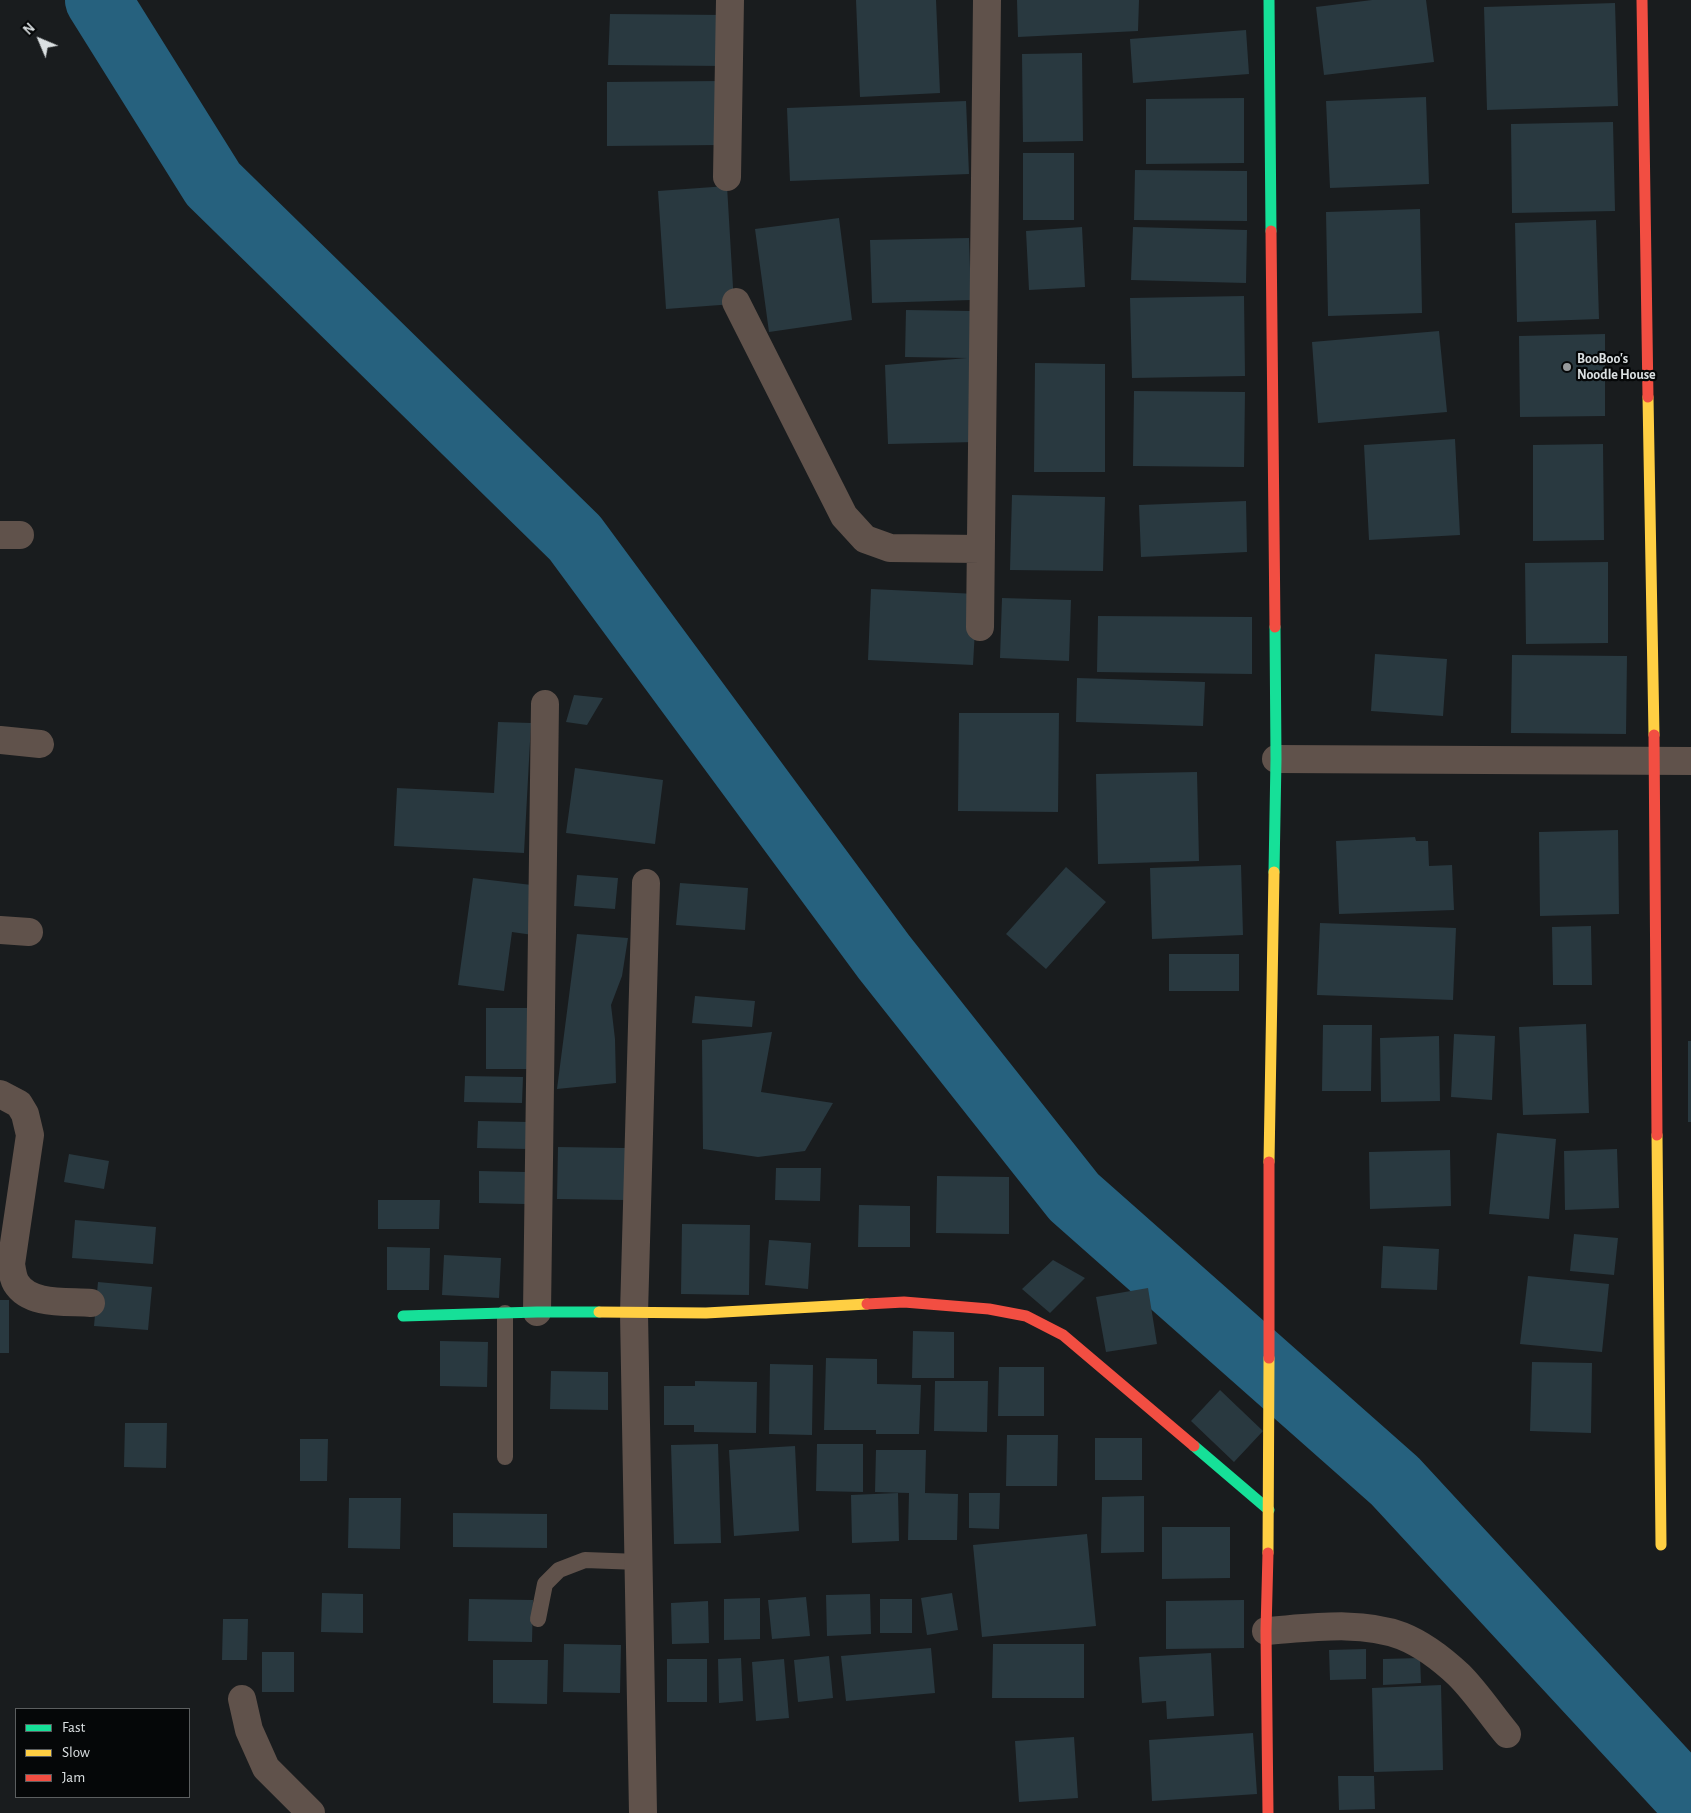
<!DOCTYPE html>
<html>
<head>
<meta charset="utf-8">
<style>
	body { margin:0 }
	#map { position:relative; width:1691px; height:1813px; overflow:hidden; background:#191c1e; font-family:"Alegreya Sans",sans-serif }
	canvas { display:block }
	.legend { position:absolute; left:15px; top:1708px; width:175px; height:90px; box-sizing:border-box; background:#050708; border:1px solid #5b5e5f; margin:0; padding:6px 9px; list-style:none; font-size:15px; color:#dbe0e2 }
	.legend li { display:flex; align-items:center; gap:10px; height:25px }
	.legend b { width:25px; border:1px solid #5b5e5f }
	.north { position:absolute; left:15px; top:15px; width:50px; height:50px; -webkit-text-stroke:4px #050708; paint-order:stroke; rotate:315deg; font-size:14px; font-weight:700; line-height:20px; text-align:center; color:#dbe0e2 }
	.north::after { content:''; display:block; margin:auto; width:18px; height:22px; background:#dbe0e2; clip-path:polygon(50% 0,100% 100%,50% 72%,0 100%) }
</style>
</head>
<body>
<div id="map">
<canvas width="1691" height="1813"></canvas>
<ul class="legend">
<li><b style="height:6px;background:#16e098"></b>Fast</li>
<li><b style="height:6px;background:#ffcf43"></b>Slow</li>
<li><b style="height:6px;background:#f24e42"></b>Jam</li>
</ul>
<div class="north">N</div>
</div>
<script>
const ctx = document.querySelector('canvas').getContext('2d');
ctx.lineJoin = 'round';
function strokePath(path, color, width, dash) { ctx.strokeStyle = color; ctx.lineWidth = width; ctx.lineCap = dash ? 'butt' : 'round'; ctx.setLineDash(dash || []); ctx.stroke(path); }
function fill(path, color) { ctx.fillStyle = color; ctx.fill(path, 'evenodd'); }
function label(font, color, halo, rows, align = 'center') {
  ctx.font = font + ' "Alegreya Sans",sans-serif'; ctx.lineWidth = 4.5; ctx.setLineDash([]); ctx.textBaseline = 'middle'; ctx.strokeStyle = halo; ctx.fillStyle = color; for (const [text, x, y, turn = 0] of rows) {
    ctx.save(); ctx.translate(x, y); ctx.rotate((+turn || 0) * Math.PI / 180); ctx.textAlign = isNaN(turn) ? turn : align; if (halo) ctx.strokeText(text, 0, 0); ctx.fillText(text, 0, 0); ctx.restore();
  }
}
strokePath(new Path2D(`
	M 98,0 L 213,184 L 575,538 L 884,957 L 1074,1197 L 1395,1481 L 1691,1801`), '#26617e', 66);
fill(new Path2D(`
	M 856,0 L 936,0 L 940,93 L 860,97 Z
	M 1017,0 L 1139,0 L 1138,31 L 1018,37 Z
	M 1372,0 L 1426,0 L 1434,62 L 1324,75 L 1316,7 Z
	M 1615,3 L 1618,106 L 1487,110 L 1484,7 Z
	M 610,14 L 726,15 L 725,66 L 608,65 Z
	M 1246,30 L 1249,74 L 1133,83 L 1130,39 Z
	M 1082,53 L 1083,141 L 1023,142 L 1022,54 Z
	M 720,81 L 720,145 L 607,146 L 607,82 Z
	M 1426,97 L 1429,184 L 1330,188 L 1326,101 Z
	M 1244,98 L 1244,163 L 1146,164 L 1146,99 Z
	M 966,101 L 969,174 L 790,181 L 787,108 Z
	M 1613,122 L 1615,211 L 1512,213 L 1511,124 Z
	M 1023,153 L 1074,153 L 1074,220 L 1023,220 Z
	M 1135,170 L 1247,171 L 1247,221 L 1134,220 Z
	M 727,186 L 734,304 L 666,309 L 658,191 Z
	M 1420,209 L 1422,313 L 1328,316 L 1326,212 Z
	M 839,218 L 852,320 L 769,332 L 755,229 Z
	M 1596,220 L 1599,319 L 1517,322 L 1515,223 Z
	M 1082,227 L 1085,287 L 1029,290 L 1026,231 Z
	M 1133,227 L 1247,230 L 1246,283 L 1131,280 Z
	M 969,238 L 971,300 L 872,303 L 870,240 Z
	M 1244,296 L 1245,376 L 1132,378 L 1130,298 Z
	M 906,310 L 971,311 L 976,442 L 888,444 L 885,365 L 967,358 L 905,357 Z
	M 1439,331 L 1447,412 L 1318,423 L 1312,342 Z
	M 1605,334 L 1605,416 L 1520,417 L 1519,336 Z
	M 1035,363 L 1105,364 L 1105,472 L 1034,472 Z
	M 1134,391 L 1245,392 L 1244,467 L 1133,466 Z
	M 1455,439 L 1460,535 L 1369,540 L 1364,445 Z
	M 1603,444 L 1604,540 L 1533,541 L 1533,445 Z
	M 1012,495 L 1105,497 L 1103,571 L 1010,570 Z
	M 1246,501 L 1247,552 L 1141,557 L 1139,505 Z
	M 1608,562 L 1608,643 L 1526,644 L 1525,563 Z
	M 871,589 L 977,594 L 973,665 L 868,660 Z
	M 1002,598 L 1071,600 L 1069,661 L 1000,658 Z
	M 1098,616 L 1252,617 L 1252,674 L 1097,672 Z
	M 1375,654 L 1447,659 L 1443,716 L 1371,711 Z
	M 1512,655 L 1627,656 L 1626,734 L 1511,733 Z
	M 1077,678 L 1205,682 L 1203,726 L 1076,722 Z
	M 574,695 L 603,698 L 587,725 L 566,722 Z
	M 959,713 L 1059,713 L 1058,812 L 958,811 Z
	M 498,722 L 531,723 L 524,853 L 394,846 L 397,788 L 494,793 Z
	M 575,768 L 663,780 L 655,844 L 566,833 Z
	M 1197,772 L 1199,861 L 1098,864 L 1096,774 Z
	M 1618,830 L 1619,914 L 1540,916 L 1539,832 Z
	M 1415,837 L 1416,841 L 1428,841 L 1429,866 L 1452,865 L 1454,910 L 1339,914 L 1336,841 Z
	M 1241,865 L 1243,935 L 1152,939 L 1150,868 Z
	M 1066,867 L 1106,902 L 1046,969 L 1006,934 Z
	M 577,875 L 618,878 L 615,909 L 574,906 Z
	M 473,878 L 540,886 L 533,935 L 512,932 L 504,991 L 458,985 Z
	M 680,883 L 748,888 L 745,930 L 676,925 Z
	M 1320,923 L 1456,928 L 1453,1000 L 1317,995 Z
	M 1591,926 L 1592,985 L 1553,985 L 1552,927 Z
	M 577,934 L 628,938 L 622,976 L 611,1005 L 615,1039 L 616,1083 L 557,1089 Z
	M 1169,954 L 1239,954 L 1239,991 L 1169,991 Z
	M 695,996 L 755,1001 L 752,1027 L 692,1023 Z
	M 486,1008 L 536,1008 L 536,1069 L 486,1069 Z
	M 1586,1024 L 1589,1113 L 1523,1115 L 1519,1027 Z
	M 1323,1025 L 1372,1025 L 1371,1091 L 1322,1091 Z
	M 772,1032 L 761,1092 L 833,1103 L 805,1151 L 758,1157 L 703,1149 L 702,1040 Z
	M 1454,1034 L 1495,1036 L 1492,1100 L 1451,1097 Z
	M 1439,1036 L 1440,1101 L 1381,1102 L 1380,1038 Z
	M 1688,1041 L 1691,1041 L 1691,1122 L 1688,1122 Z
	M 465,1076 L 523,1077 L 522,1103 L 464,1102 Z
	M 478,1121 L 529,1122 L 528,1149 L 477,1148 Z
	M 1497,1133 L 1556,1139 L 1549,1219 L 1489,1214 Z
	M 558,1147 L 625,1148 L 625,1200 L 557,1199 Z
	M 1617,1149 L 1619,1208 L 1565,1210 L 1564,1151 Z
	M 1450,1150 L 1451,1206 L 1370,1209 L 1369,1152 Z
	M 69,1154 L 109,1161 L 104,1189 L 64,1182 Z
	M 776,1168 L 821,1168 L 820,1201 L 775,1200 Z
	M 479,1171 L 526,1172 L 525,1204 L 479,1203 Z
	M 937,1176 L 1009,1177 L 1009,1234 L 936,1233 Z
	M 378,1200 L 440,1200 L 439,1229 L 378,1229 Z
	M 859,1205 L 910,1206 L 910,1247 L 858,1247 Z
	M 75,1220 L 156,1227 L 153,1264 L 72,1258 Z
	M 682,1224 L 750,1225 L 749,1295 L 681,1294 Z
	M 1574,1234 L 1618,1238 L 1614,1275 L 1570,1271 Z
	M 769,1240 L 811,1243 L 808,1289 L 765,1285 Z
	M 1383,1246 L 1439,1249 L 1437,1290 L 1381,1288 Z
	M 387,1247 L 430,1248 L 429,1290 L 387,1290 Z
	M 444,1255 L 501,1258 L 499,1298 L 442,1295 Z
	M 1053,1260 L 1085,1278 L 1050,1313 L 1022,1289 Z
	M 1528,1276 L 1609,1284 L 1602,1352 L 1520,1344 Z
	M 98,1282 L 152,1287 L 148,1330 L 94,1326 Z
	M 1148,1288 L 1157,1344 L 1106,1352 L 1096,1297 Z
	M 0,1300 L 9,1300 L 9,1353 L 0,1353 Z
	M 913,1331 L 954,1332 L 954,1378 L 912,1378 Z
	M 440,1341 L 488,1342 L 487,1387 L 440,1386 Z
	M 826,1358 L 877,1359 L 877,1384 L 921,1385 L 919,1434 L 876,1434 L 876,1430 L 824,1430 Z
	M 1532,1362 L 1592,1363 L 1591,1433 L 1530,1431 Z
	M 770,1364 L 813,1365 L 812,1435 L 769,1434 Z
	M 999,1367 L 1044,1367 L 1044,1416 L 998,1416 Z
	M 551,1371 L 608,1372 L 608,1410 L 550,1409 Z
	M 695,1381 L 757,1382 L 756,1433 L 694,1432 L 694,1425 L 664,1425 L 664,1386 L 695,1386 Z
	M 935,1381 L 988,1381 L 987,1432 L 934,1431 Z
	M 1220,1390 L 1263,1431 L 1234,1462 L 1191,1421 Z
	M 125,1423 L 167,1423 L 166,1468 L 124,1467 Z
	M 1007,1435 L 1058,1435 L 1057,1486 L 1006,1486 Z
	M 1095,1438 L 1142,1438 L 1142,1480 L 1095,1480 Z
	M 300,1439 L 328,1439 L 327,1481 L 300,1481 Z
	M 718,1444 L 721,1543 L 674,1544 L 671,1445 Z
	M 817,1444 L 863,1444 L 863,1492 L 816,1491 Z
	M 795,1446 L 799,1531 L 734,1536 L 729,1450 Z
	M 876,1450 L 926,1450 L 925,1493 L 958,1494 L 957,1540 L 908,1540 L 909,1493 L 875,1492 Z
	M 898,1493 L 899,1541 L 852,1543 L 851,1495 Z
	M 969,1493 L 1000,1493 L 999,1529 L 969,1528 Z
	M 1144,1496 L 1144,1552 L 1101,1553 L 1102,1497 Z
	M 349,1498 L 401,1498 L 400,1549 L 348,1548 Z
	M 453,1513 L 547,1514 L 547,1548 L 453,1547 Z
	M 1162,1527 L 1230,1527 L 1230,1578 L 1162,1579 Z
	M 1087,1534 L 1096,1626 L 982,1637 L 973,1545 Z
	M 322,1593 L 363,1594 L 363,1633 L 321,1632 Z
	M 952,1593 L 958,1630 L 927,1635 L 921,1598 Z
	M 870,1594 L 871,1634 L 827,1636 L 826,1595 Z
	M 806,1597 L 810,1636 L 772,1639 L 768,1600 Z
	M 760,1598 L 760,1639 L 724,1640 L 724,1599 Z
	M 469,1599 L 533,1600 L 532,1642 L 468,1641 Z
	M 880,1599 L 912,1599 L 912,1633 L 880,1633 Z
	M 1244,1600 L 1244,1648 L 1166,1649 L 1166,1601 Z
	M 708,1601 L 709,1643 L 672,1644 L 671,1603 Z
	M 223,1619 L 248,1619 L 247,1660 L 222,1660 Z
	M 564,1644 L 621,1645 L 620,1693 L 563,1692 Z
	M 993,1644 L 1084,1644 L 1084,1698 L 992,1698 Z
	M 931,1648 L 935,1693 L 846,1701 L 841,1656 Z
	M 1366,1649 L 1366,1679 L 1330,1680 L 1329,1650 Z
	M 262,1652 L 294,1652 L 294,1692 L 262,1692 Z
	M 1211,1653 L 1214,1716 L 1167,1719 L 1166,1701 L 1142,1703 L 1139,1657 Z
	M 829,1656 L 833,1698 L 798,1702 L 794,1660 Z
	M 741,1658 L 743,1701 L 719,1703 L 718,1659 Z
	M 1420,1658 L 1421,1683 L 1383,1685 L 1383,1659 Z
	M 667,1659 L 707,1659 L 707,1702 L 667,1702 Z
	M 784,1659 L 789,1718 L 756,1721 L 752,1662 Z
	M 493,1660 L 548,1660 L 547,1704 L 493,1703 Z
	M 1441,1685 L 1443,1770 L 1374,1772 L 1372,1688 Z
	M 1253,1733 L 1257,1794 L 1152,1801 L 1149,1740 Z
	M 1074,1737 L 1078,1798 L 1019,1802 L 1015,1741 Z
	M 1338,1776 L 1374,1776 L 1375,1809 L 1339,1810 Z`), '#293940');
strokePath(new Path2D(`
	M 505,1457 L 505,1313
	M 538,1619 L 545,1584 L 559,1570 L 585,1560 L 639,1562`), '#60524b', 16);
strokePath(new Path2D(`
	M 727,177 L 730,0
	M 736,302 L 844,516 L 865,539 L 890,548 L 980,549
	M 0,535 L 20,535
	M 980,627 L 987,0
	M 0,740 L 40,744
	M 1276,759 L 1691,761
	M 0,930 L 29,932
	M 0,1094 L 19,1104 L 25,1114 L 30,1135 L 11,1264 C 12,1270 13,1278 16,1283 C 30,1306 68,1301 91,1303
	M 537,1312 L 545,704
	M 1266,1631 C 1309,1628 1361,1620 1402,1636 C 1422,1644 1443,1660 1459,1675 C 1477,1693 1491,1715 1507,1734
	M 242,1699 L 249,1730 L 266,1768 L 311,1813
	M 643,1813 L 634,1313 L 646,883`), '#60524b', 28);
strokePath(new Path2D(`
	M 1269,0 L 1271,231
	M 1274,872 L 1276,759 L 1275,627
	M 403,1316 L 537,1312 L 599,1312
	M 1194,1446 L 1269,1510`), '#16e098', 11);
strokePath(new Path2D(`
	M 1648,397 L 1654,735
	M 1657,1135 L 1661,1545
	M 1269,1162 L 1274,872
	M 599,1312 L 706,1313 L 867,1304
	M 1268,1553 L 1269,1358`), '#ffcf43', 11);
strokePath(new Path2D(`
	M 1642,0 L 1648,397
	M 1271,231 L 1275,627
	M 1654,735 L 1657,1135
	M 1269,1162 L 1269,1358
	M 867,1304 L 904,1302 L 989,1309 L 1026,1316 L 1063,1335 L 1194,1446
	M 1268,1553 L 1266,1631 L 1268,1813`), '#f24e42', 11);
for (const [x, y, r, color] of [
	[1567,367,5,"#979b9d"]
]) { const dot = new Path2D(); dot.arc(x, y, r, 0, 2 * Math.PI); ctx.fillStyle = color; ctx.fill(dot); strokePath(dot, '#050708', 2); }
label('bold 14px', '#dbe0e2', '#050708', [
	["BooBoo's",1577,359],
	["Noodle House",1577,375]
], 'left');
</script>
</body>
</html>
